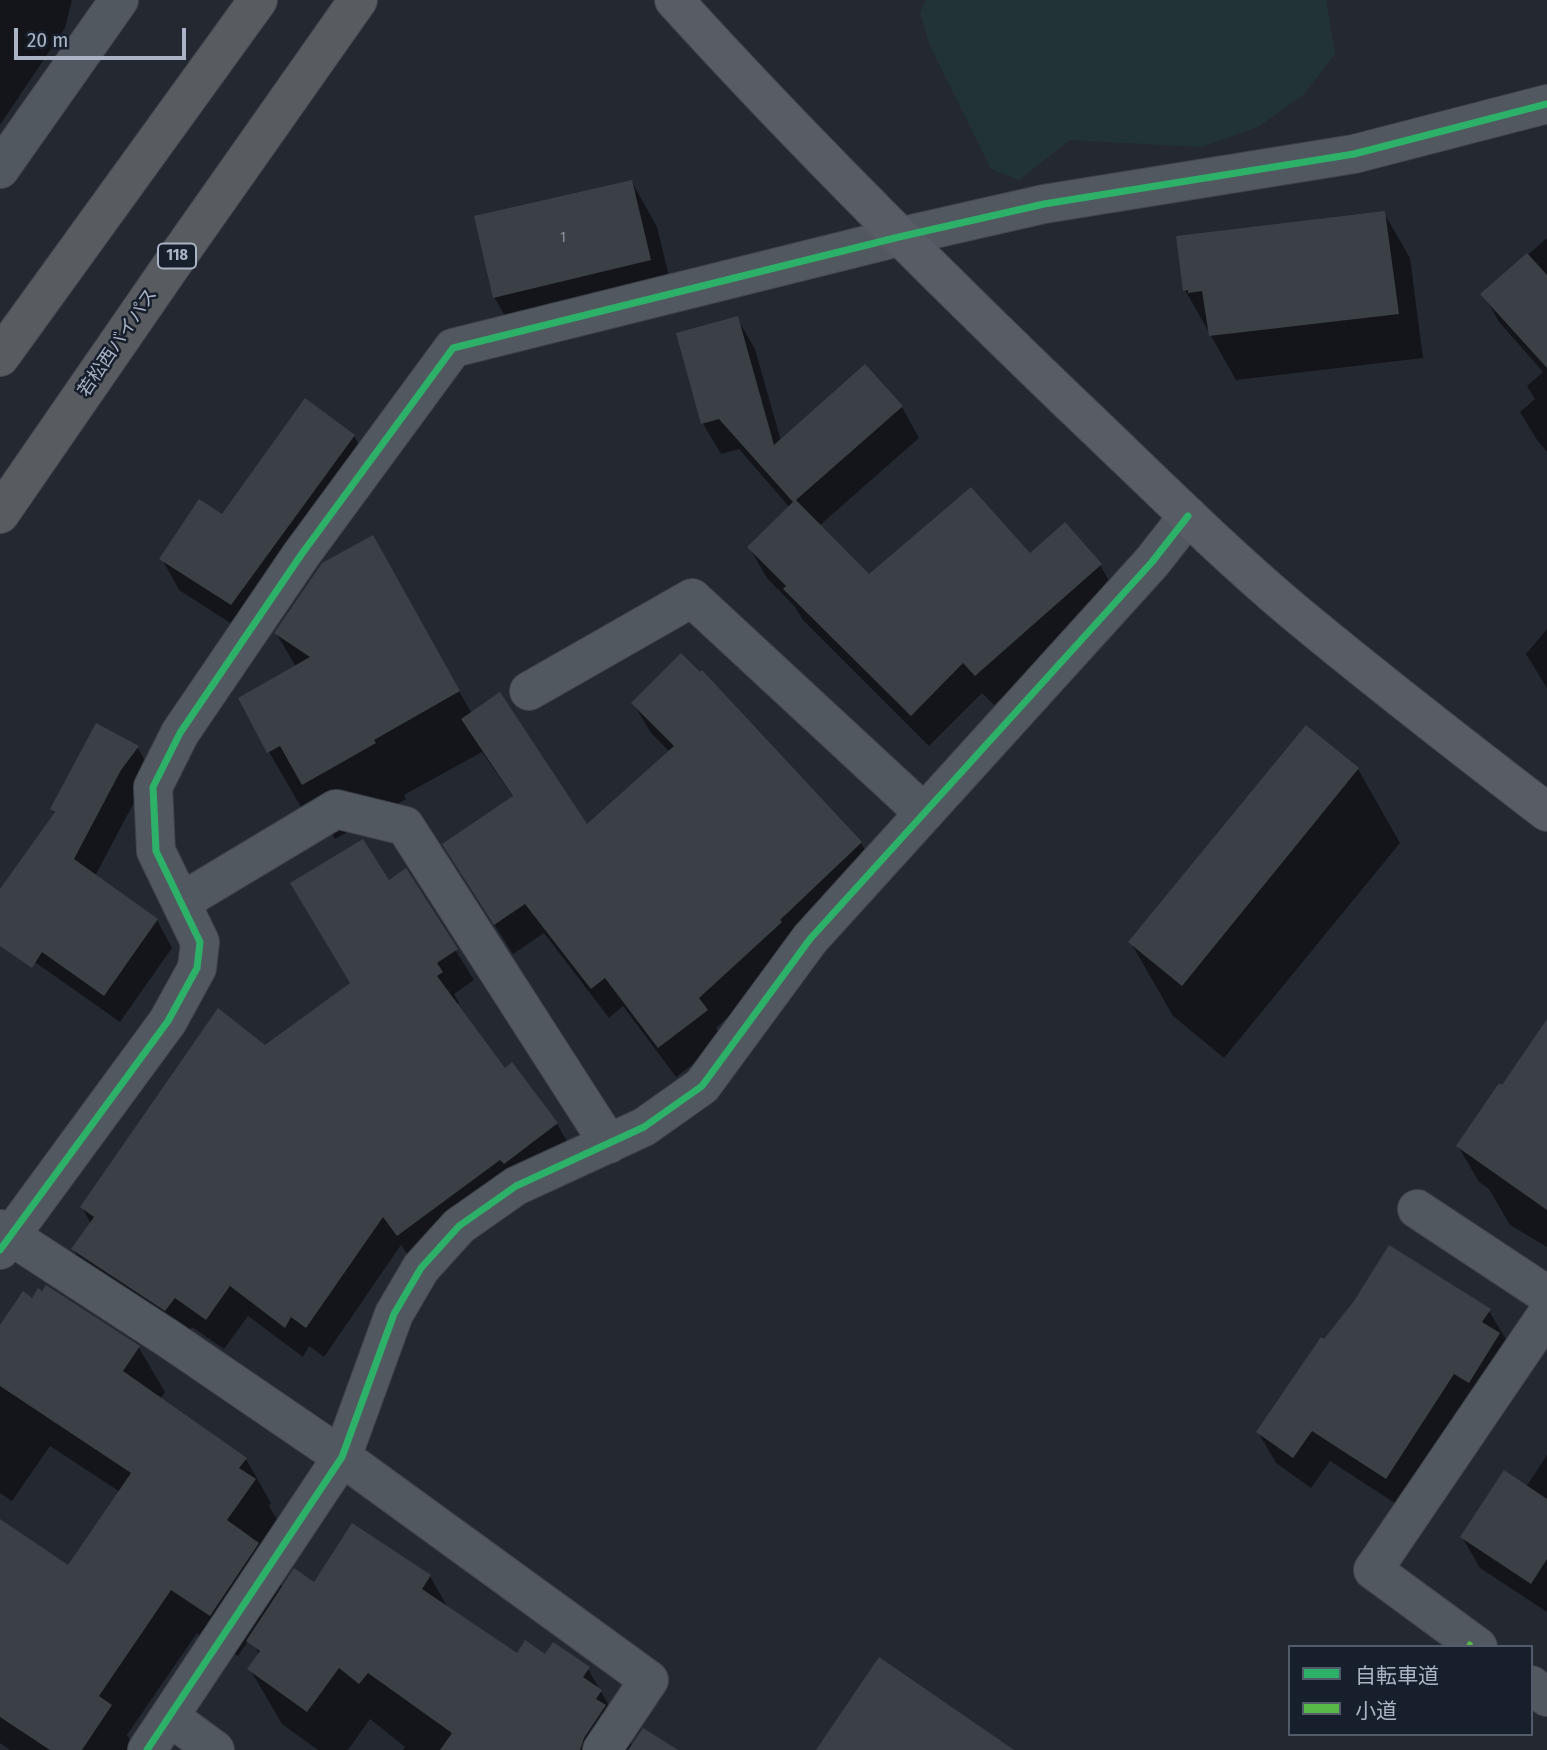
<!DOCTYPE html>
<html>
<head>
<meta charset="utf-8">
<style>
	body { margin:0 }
	#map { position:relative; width:1547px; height:1750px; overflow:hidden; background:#242931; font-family:"Fira Sans Condensed","Noto Sans JP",sans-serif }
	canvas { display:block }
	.legend { position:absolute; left:1288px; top:1645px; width:245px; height:91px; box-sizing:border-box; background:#171f2c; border:2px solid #525b69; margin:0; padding:9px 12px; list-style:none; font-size:21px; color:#abb4c5 }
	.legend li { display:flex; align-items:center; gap:14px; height:35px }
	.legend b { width:35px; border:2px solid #525b69 }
	.scale { position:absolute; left:14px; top:28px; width:172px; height:32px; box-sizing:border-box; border:4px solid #abb4c5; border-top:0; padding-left:9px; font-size:21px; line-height:24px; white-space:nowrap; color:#abb4c5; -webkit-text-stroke:5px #171f2c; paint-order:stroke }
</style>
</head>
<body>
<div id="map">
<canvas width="1547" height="1750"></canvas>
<ul class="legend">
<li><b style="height:9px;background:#2db169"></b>自転車道</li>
<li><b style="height:9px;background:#58b947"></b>小道</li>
</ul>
<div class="scale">20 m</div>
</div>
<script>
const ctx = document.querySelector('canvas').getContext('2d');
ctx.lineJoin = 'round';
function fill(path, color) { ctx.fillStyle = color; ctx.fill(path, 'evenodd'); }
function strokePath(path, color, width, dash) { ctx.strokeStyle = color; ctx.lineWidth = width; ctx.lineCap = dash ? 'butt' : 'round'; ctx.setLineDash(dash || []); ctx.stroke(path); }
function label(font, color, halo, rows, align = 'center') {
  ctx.font = font + ' "Fira Sans Condensed","Noto Sans JP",sans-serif'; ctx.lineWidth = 5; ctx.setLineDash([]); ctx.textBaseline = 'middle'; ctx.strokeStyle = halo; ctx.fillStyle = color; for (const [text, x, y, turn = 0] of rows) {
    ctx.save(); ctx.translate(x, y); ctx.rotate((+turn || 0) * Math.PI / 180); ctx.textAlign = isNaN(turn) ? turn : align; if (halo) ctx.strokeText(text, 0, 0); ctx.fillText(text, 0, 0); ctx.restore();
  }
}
fill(new Path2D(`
	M 926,0 L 1326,0 L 1335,54 L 1303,95 L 1258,127 L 1201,147 L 1070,140 L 1019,180 L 991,169 L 930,46 L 920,13 Z`), '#213337');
fill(new Path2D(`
	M 0,0 L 72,0 L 65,28 L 0,125 Z
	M 632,182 L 657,227 L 676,305 L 520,342 L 494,297 Z
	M 1384,213 L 1410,258 L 1423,358 L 1236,380 L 1185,290 Z
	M 1547,238 L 1547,452 L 1537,440 L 1520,412 L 1535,399 L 1527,386 L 1543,372 L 1499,322 L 1483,294 Z
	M 737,318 L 755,349 L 781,441 L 902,407 L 919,438 L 819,526 L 869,576 L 1029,556 L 1100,565 L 1118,596 L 994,705 L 982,693 L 929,746 L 803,620 L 795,607 L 767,578 L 749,547 L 790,508 L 739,449 L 721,454 L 703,424 L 678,335 Z
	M 305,401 L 354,436 L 372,467 L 249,635 L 179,590 L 162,559 L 222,516 Z
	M 404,593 L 472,714 L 587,827 L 670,752 L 651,733 L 633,703 L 861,843 L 878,873 L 798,953 L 716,1028 L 724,1041 L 676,1077 L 623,1006 L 609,1018 L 544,933 L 513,954 L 462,874 L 514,798 L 482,752 L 404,795 L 406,799 L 335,839 L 313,801 L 301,807 L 269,752 L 240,699 L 296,667 L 276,633 Z
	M 1547,629 L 1547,688 L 1526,654 Z
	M 1307,727 L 1358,769 L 1400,843 L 1224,1058 L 1173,1016 L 1131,943 Z
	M 138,748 L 153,775 L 137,797 L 95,876 L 157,920 L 172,948 L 120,1022 L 2,939 L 0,935 L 0,892 L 55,815 L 52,809 Z
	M 405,870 L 474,980 L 454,994 L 459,1003 L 456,1005 L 504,1070 L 512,1065 L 557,1124 L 575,1155 L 415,1265 L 401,1245 L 324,1357 L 309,1346 L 303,1357 L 248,1316 L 224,1349 L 192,1327 L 183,1340 L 91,1280 L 73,1249 L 91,1224 L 82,1207 L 265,1048 L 352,984 L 388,882 Z
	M 1547,1022 L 1547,1247 L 1510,1225 L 1489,1189 L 1479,1182 L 1458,1146 L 1503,1088 Z
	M 46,1287 L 139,1348 L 165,1392 L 160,1399 L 246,1459 L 271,1503 L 269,1506 L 280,1524 L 262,1551 L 283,1588 L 430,1576 L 448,1608 L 517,1655 L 545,1656 L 588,1669 L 633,1747 L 675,1750 L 403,1750 L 405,1747 L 370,1719 L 348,1750 L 318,1750 L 282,1724 L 251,1671 L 260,1656 L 250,1638 L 238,1656 L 235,1654 L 232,1657 L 197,1633 L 127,1735 L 136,1750 L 10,1750 L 0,1743 L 0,1521 L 68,1568 L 120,1492 L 50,1446 L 12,1501 L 0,1493 L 0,1328 Z
	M 1489,1311 L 1507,1341 L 1404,1509 L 1330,1461 L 1311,1488 L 1276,1463 L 1258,1432 Z
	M 1547,1455 L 1547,1612 L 1480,1568 L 1462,1537 L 1526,1487 Z`), '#0007');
fill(new Path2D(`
	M 632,180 L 651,260 L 493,298 L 474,216 Z
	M 1385,211 L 1399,314 L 1209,336 L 1202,291 L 1188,293 L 1188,290 L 1183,291 L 1176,236 Z
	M 1527,253 L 1547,275 L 1547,368 L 1480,294 Z
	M 738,316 L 774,445 L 865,364 L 903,406 L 796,500 L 869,574 L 971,487 L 1030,553 L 1065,522 L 1102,564 L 975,676 L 963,663 L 911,716 L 783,589 L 786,586 L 747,547 L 793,502 L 719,419 L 701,424 L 676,333 Z
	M 305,398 L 355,435 L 231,605 L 159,559 L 199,499 L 222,514 Z
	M 373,535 L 460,691 L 374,740 L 376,743 L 302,785 L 280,746 L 267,753 L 238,698 L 310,657 L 274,633 L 322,563 Z
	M 681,653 L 700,672 L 702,670 L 862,842 L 780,920 L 782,922 L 699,998 L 708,1010 L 658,1048 L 605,978 L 591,989 L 525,904 L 494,925 L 442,844 L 513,796 L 461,719 L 500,692 L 587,824 L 674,746 L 631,703 Z
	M 96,723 L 139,746 L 121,770 L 74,859 L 158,919 L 104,996 L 42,952 L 32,968 L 0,946 L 0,889 L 55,812 L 50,809 Z
	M 1306,725 L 1359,768 L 1182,986 L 1128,942 Z
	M 363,839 L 389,880 L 406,868 L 458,949 L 437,963 L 443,972 L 437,976 L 505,1068 L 512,1062 L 558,1123 L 504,1164 L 500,1160 L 397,1236 L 383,1217 L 306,1328 L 291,1317 L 285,1328 L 230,1286 L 206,1320 L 175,1298 L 165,1311 L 71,1249 L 94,1217 L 80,1207 L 218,1008 L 265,1045 L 350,983 L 290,883 Z
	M 1547,1019 L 1547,1210 L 1456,1146 L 1499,1083 L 1502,1085 Z
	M 1389,1245 L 1491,1309 L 1482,1322 L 1500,1333 L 1469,1383 L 1454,1374 L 1386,1479 L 1312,1431 L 1293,1458 L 1256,1432 L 1321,1337 L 1324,1339 L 1354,1301 Z
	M 46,1285 L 140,1346 L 123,1371 L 247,1458 L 239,1468 L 256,1479 L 227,1520 L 259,1543 L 210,1616 L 171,1590 L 99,1696 L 112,1705 L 82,1750 L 50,1750 L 0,1717 L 0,1519 L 68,1565 L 131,1473 L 0,1386 L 0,1325 L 23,1291 L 32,1298 L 38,1288 L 42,1291 Z
	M 1504,1470 L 1547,1499 L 1547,1559 L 1531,1584 L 1460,1537 Z
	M 352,1523 L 431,1575 L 422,1589 L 517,1653 L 525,1640 L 545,1654 L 553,1642 L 590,1667 L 583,1677 L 602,1690 L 596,1699 L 606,1705 L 584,1738 L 580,1750 L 440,1750 L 452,1733 L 368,1673 L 359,1684 L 339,1668 L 307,1712 L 247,1669 L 260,1651 L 246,1641 L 294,1568 L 314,1582 Z
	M 879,1657 L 1014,1750 L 816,1750 Z
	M 643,1728 L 678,1750 L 628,1750 Z`), '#3b4047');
const street = new Path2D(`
	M 0,169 L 119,0
	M 529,691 L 692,598 L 924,813
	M 181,902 L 336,809 L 405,826 L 609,1144
	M 1417,1209 L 1547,1295
	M 0,1229 L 169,1339 L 342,1457 L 649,1680 L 602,1750
	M 0,1250 L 168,1021 L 197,968 L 200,942 L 156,851 L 153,787 L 180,733 L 301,555 L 453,348 L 899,237 L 1044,204 L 1354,154 L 1547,104
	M 1478,1647 L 1373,1570 L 1547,1314
	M 1531,1685 L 1547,1697
	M 170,1717 L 215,1750
	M 147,1750 L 342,1457 L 394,1314 L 421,1268 L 459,1226 L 516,1186 L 644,1127 L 702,1086 L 810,939 L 1152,562 L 1188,516`);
const secondary = new Path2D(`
	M 674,0 C 800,139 934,272 1069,402 C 1143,472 1215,545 1293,611 C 1376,680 1461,746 1547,812`);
const highway = new Path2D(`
	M 0,357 L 258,0
	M 0,514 L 171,266 L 358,0`);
strokePath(street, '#40444b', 40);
strokePath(secondary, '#40444b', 40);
strokePath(highway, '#40454e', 40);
strokePath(street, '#525860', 38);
strokePath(secondary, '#575c65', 38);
strokePath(highway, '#585b5f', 38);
strokePath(new Path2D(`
	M 1468,1647 L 1471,1642`), '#58b947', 5, [10, 5]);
strokePath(new Path2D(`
	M 0,1250 L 168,1021 L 197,968 L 200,942 L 156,851 L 153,787 L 180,733 L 301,555 L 453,348 L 899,237 L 1044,204 L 1354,154 L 1547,104
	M 147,1750 L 342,1457 L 394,1314 L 421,1268 L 459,1226 L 516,1186 L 644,1127 L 702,1086 L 810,939 L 1152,562 L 1188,516`), '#2db169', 7);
label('14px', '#8f97a6', null, [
	["1",563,238]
]);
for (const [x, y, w] of [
	[177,256,38]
]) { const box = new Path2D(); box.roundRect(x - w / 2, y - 12.5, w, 25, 5); ctx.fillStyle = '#171f2c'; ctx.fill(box); strokePath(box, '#abb4c5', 2); }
label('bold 16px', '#abb4c5', null, [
	["118",177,256]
]);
label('18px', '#abb4c5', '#171f2c', [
	["若松西バイパス",118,343,-56]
]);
</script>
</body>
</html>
